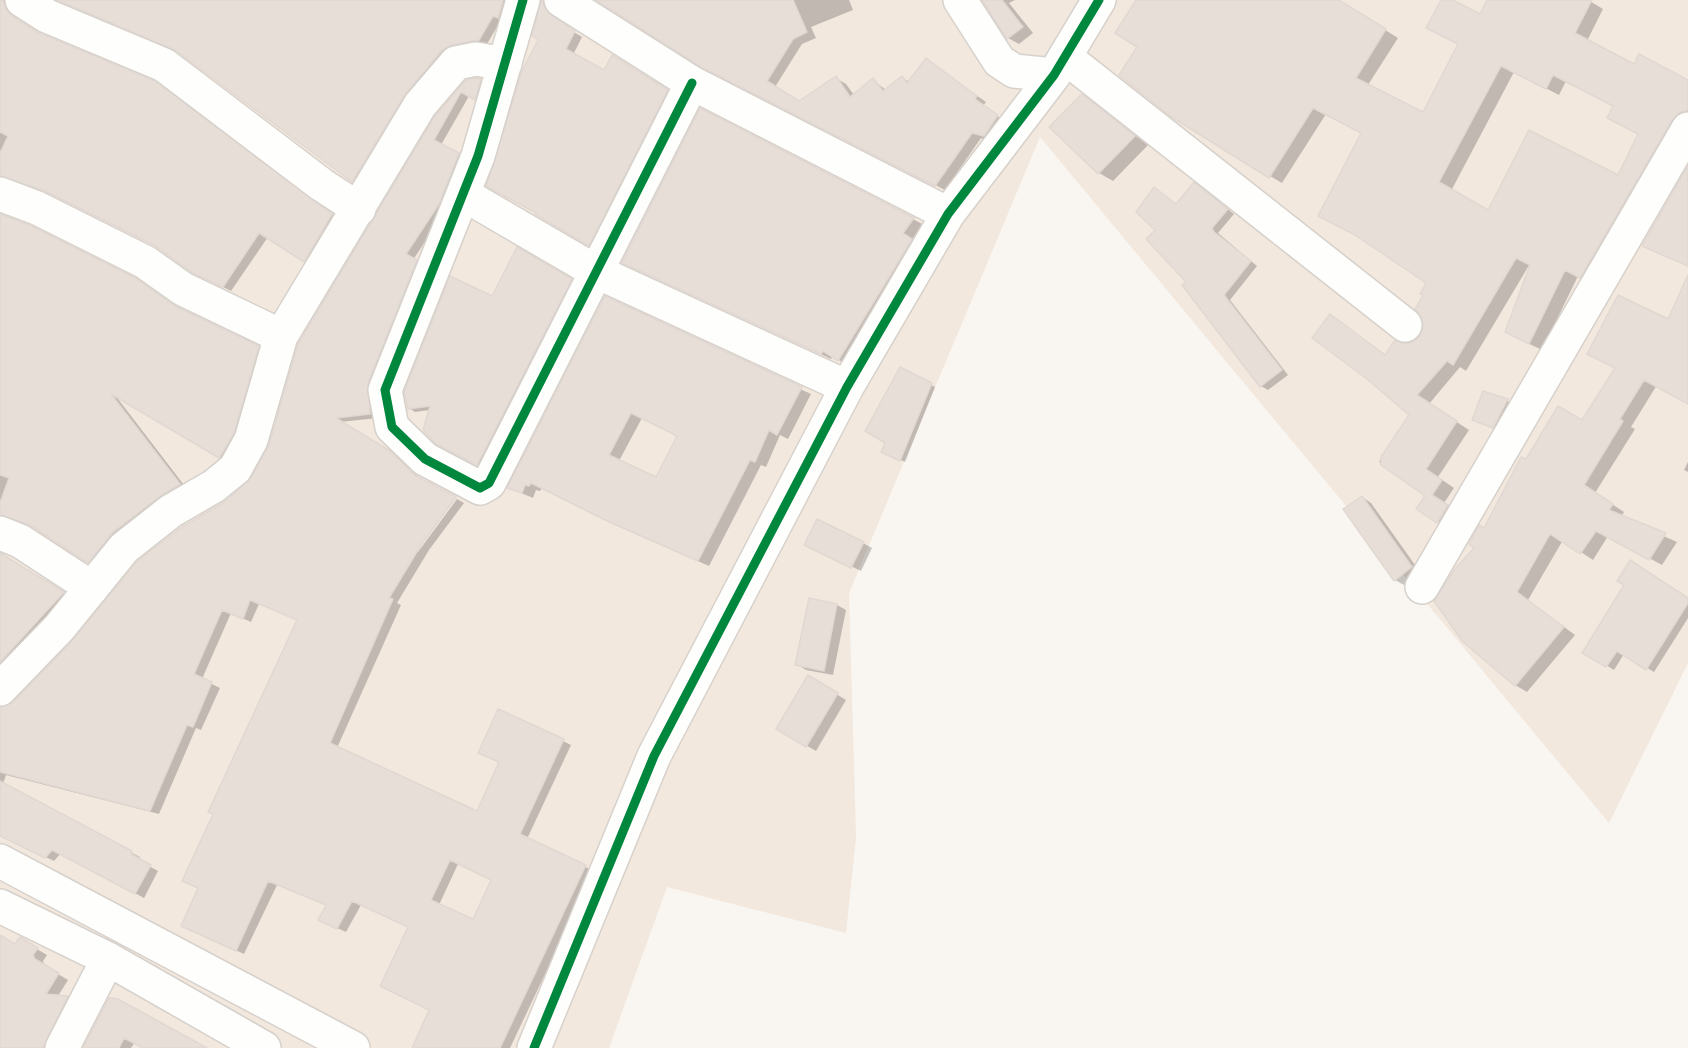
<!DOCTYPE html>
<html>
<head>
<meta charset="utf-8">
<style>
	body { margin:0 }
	canvas { display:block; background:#f9f5f0 }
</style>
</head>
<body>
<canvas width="1688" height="1048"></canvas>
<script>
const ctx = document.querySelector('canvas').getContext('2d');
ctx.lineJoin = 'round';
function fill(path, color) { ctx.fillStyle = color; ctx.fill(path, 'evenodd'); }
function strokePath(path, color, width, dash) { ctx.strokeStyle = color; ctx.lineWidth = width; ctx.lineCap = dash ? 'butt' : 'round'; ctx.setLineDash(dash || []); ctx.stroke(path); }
fill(new Path2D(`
	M 0,0 L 1688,0 L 1688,663 L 1609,823 L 1040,137 L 849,593 L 856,837 L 846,933 L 667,887 L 609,1048 L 0,1048 Z`), '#f2e8de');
fill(new Path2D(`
	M 0,0 L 13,0 L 13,14 L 20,22 L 41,36 L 163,88 L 340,220 L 312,265 L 268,237 L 231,291 L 203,277 L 158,246 L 55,195 L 16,180 L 0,182 Z
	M 60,0 L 513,0 L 487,44 L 361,185 L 177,50 Z
	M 599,0 L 849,0 L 853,10 L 811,27 L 816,38 L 802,44 L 775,87 L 800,103 L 836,78 L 846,84 L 854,95 L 873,80 L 886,90 L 902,78 L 910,82 L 926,60 L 986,102 L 983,106 L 1006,122 L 991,144 L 981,138 L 945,190 L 713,71 Z
	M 984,0 L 1015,0 L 1009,3 L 1033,33 L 1019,44 L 1008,38 Z
	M 1137,0 L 1337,0 L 1398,38 L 1368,85 L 1423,114 L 1460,44 L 1440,0 L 1450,0 L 1481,16 L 1489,0 L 1588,0 L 1603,9 L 1587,41 L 1635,66 L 1688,81 L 1688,118 L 1593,283 L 1578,276 L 1542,350 L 1519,339 L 1531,262 L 1466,371 L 1460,367 L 1429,404 L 1469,430 L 1438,477 L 1454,488 L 1444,503 L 1460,513 L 1450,529 L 1418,509 L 1428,495 L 1379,462 L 1411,415 L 1331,316 L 1387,356 L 1403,345 L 1413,344 L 1420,338 L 1425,329 L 1427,282 L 1363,133 L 1326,114 L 1282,183 L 1270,176 L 1139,46 ZM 1514,72 L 1559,95 L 1566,81 L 1615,106 L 1639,134 L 1619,177 L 1488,212 L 1451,191 Z
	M 551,18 L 582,37 L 573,55 L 604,72 L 620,61 L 675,95 L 597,249 L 537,214 Z
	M 480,80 L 488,85 L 483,103 L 469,96 L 441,145 L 467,159 L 447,208 L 413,260 L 424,266 L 378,418 L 340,422 L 398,458 L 423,481 L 416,551 L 418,552 L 457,499 L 464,503 L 429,550 L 397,603 L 401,605 L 337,748 L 477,813 L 563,741 L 571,745 L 527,839 L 594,871 L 510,1048 L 423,1048 L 431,1010 L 409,927 L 361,905 L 346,932 L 328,924 L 327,905 L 277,885 L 244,954 L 191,930 L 199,888 L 299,620 L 259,604 L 251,622 L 231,613 L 202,679 L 220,688 L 201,730 L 196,728 L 159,814 L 6,775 L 3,784 L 132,853 L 140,857 L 138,860 L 158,871 L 144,898 L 61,853 L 54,861 L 0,835 L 0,709 L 14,703 L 252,479 L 270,446 L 300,344 L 467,82 ZM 458,864 L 493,880 L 474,921 L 439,905 Z
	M 1082,96 L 1148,145 L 1113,181 L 1099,173 Z
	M 1201,188 L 1234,214 L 1218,233 L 1257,266 L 1230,300 L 1288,375 L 1268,390 L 1261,386 L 1188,282 L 1177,205 Z
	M 0,216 L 266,352 L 227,461 L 115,395 L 187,489 L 97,566 L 37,528 L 17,519 L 6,518 L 0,521 Z
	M 913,219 L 922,224 L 912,240 L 920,246 L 848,366 L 833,356 L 831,359 L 633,267 Z
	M 518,249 L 577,284 L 484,468 L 437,442 L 430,410 L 415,412 L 409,408 L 493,298 Z
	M 1688,279 L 1688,403 L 1657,385 L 1631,427 L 1635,429 L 1595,493 L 1624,512 L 1621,517 L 1677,542 L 1662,565 L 1608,536 L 1593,560 L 1563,540 L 1528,600 L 1575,635 L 1527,692 L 1515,685 L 1476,547 L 1526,461 L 1583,422 L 1669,321 Z
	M 606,298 L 811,394 L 788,439 L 780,435 L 766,467 L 761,465 L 709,566 L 615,525 L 542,488 L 540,491 L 536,490 L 533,498 L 509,488 ZM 642,418 L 678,436 L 656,479 L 619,461 Z
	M 901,369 L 935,387 L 905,462 L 883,451 Z
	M 1507,401 L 1511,403 L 1497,429 L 1478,421 Z
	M 1688,462 L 1688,472 L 1684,470 Z
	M 1362,497 L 1371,503 L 1420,572 L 1404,585 L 1395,580 Z
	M 863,543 L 872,548 L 861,571 L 815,549 Z
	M 0,554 L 71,598 L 0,677 Z
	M 1688,599 L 1688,618 L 1654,672 L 1624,654 L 1614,670 L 1585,652 Z
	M 810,600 L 837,605 L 846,610 L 833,675 L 806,670 L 797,664 Z
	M 809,677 L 846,700 L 816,751 L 778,729 Z
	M 0,937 L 16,946 L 20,939 L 47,955 L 43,961 L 45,966 L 68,980 L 58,996 L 68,997 L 77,1003 L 56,1048 L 0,1048 Z
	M 110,1000 L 204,1048 L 146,1048 L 135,1042 L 131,1048 L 85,1048 Z`), '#0003');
const building = new Path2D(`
	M 0,0 L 3,0 L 6,9 L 11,15 L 37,32 L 155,81 L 332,214 L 304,262 L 259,233 L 223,287 L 193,273 L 154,245 L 45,191 L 0,176 L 0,153 L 8,136 L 0,132 Z
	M 57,0 L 503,0 L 498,18 L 493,16 L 479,40 L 452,45 L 442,50 L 406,93 L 352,182 L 175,50 Z
	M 541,0 L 551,15 L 575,31 L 566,49 L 604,70 L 612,55 L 668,90 L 589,246 L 535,214 L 536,213 L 486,186 L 522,71 L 538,40 L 532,36 Z
	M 596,0 L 793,0 L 807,32 L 793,39 L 767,81 L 799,101 L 836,76 L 850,97 L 873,78 L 883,91 L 902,76 L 907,83 L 926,58 L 977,96 L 975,99 L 998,115 L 984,136 L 972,133 L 935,186 L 701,67 Z
	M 982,0 L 1002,0 L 1023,27 L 1007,39 Z
	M 1136,0 L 1339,0 L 1386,29 L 1356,78 L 1423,112 L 1458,44 L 1426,28 L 1441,0 L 1453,0 L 1480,14 L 1487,0 L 1592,0 L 1575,33 L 1634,64 L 1639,54 L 1688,80 L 1688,110 L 1679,113 L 1672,120 L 1580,278 L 1565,270 L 1529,344 L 1505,332 L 1530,265 L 1516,258 L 1453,365 L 1447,361 L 1417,395 L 1457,421 L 1426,469 L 1442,480 L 1432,495 L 1448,505 L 1437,523 L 1416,509 L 1425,496 L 1381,465 L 1381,457 L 1409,415 L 1367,379 L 1312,338 L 1330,314 L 1385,355 L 1395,340 L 1403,344 L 1412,342 L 1419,337 L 1423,328 L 1422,318 L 1415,309 L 1423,295 L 1420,294 L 1426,283 L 1355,235 L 1318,216 L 1361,133 L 1313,108 L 1269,178 L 1170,116 L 1119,75 L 1137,47 L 1115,33 ZM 1501,66 L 1546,89 L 1553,75 L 1613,106 L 1607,118 L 1638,134 L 1618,175 L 1529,130 L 1488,210 L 1439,182 Z
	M 476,78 L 481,79 L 475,100 L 461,92 L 434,140 L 459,153 L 439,204 L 406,254 L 417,260 L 368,383 L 370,414 L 336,418 L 390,451 L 416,476 L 456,497 L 421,545 L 389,598 L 393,599 L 330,743 L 477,811 L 499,762 L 478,753 L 498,709 L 564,739 L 520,834 L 586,865 L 500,1048 L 412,1048 L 429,1010 L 380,986 L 408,927 L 352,901 L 337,929 L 318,920 L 326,905 L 268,881 L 236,951 L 181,926 L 198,888 L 182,881 L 213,814 L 208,812 L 297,620 L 250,600 L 243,619 L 222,610 L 194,674 L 212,682 L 193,727 L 187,725 L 150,811 L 0,772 L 0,707 L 13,702 L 72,641 L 137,561 L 182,527 L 226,501 L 251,478 L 269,445 L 298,344 L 435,116 L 466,80 ZM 450,860 L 491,880 L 473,919 L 431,900 Z
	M 1082,94 L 1135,136 L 1098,174 L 1049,127 Z
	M 700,108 L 914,218 L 903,233 L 912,239 L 838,361 L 823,351 L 821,354 L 622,263 Z
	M 1688,166 L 1688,266 L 1642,246 Z
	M 1194,182 L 1228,209 L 1212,228 L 1214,232 L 1251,261 L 1224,295 L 1282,370 L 1260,387 L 1182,285 L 1186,282 L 1146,239 L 1155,230 L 1136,212 L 1154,187 L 1176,204 Z
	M 0,214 L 29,225 L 135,278 L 175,306 L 259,346 L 234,433 L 219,458 L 111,394 L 180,484 L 160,496 L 112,533 L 88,563 L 30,525 L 0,515 L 0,503 L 9,478 L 0,475 Z
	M 517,247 L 572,279 L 477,465 L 436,444 L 423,430 L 430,406 L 408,409 L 404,392 L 450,276 L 492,296 Z
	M 1688,275 L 1688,404 L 1644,380 L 1620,419 L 1623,421 L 1584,485 L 1613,504 L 1609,510 L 1666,533 L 1649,560 L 1596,531 L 1580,554 L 1550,534 L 1517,592 L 1564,627 L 1515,686 L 1463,642 L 1434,601 L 1454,570 L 1474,548 L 1469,544 L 1479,525 L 1484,528 L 1521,457 L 1526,459 L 1558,406 L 1582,420 L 1615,368 L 1587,354 L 1618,295 L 1668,319 Z
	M 605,296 L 802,387 L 777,435 L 769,430 L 755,462 L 750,460 L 698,561 L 603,519 L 531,483 L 529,486 L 525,485 L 522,493 L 507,488 ZM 631,413 L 677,436 L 656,477 L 609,455 Z
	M 900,367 L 932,383 L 900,461 L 881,452 L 885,443 L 865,431 Z
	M 1483,391 L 1508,399 L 1493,428 L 1472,420 Z
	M 1362,496 L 1412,567 L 1394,581 L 1343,509 Z
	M 817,519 L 864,542 L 851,568 L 804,545 Z
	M 0,553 L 64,592 L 0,662 Z
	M 1630,560 L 1688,598 L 1688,603 L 1646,670 L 1617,651 L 1606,667 L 1582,653 L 1624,585 L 1617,581 Z
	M 809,598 L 837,604 L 824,671 L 795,665 Z
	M 808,675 L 838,693 L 806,747 L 776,729 Z
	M 0,781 L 132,851 L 131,854 L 151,865 L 135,894 L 52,850 L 45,858 L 0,836 Z
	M 0,935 L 15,944 L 20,937 L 38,948 L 33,955 L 35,959 L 59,973 L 46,994 L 68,996 L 43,1048 L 0,1048 Z
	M 109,998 L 118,999 L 207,1048 L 143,1048 L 124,1038 L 119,1048 L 83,1048 Z`);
fill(building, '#e6ded7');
strokePath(building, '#e2d8d2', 1.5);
const minor = new Path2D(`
	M 22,0 L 47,16 L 164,65 L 322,185 L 359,209
	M 523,0 L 478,156 L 385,390 L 392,427 L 425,459 L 480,488 L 489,483 L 692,83
	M 561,0 L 692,83 L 948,214
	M 960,0 L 999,61 L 1014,71 L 1054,75
	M 1065,57 L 1405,325
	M 0,194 L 37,208 L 145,262 L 183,289 L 281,336
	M 463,194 L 595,271 L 847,387
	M 0,533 L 20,541 L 92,588
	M 1422,587 L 1688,129
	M 0,689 L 59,628 L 124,548 L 171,511 L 214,486 L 235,469 L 251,440 L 281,336 L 420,105 L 456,63 L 476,59 L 505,64
	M 0,861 L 353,1048
	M 0,906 L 108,959 L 264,1048
	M 62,1048 L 108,959
	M 534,1048 L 654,756 L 847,387 L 948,214 L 1054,75 L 1099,0`);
strokePath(minor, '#d7d1cb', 36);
strokePath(minor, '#fefefd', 33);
strokePath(new Path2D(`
	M 523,0 L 478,156 L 385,390 L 392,427 L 425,459 L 480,488 L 489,483 L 692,83
	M 534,1048 L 654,756 L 847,387 L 948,214 L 1054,75 L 1099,0`), '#00873e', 9);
</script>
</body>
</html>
